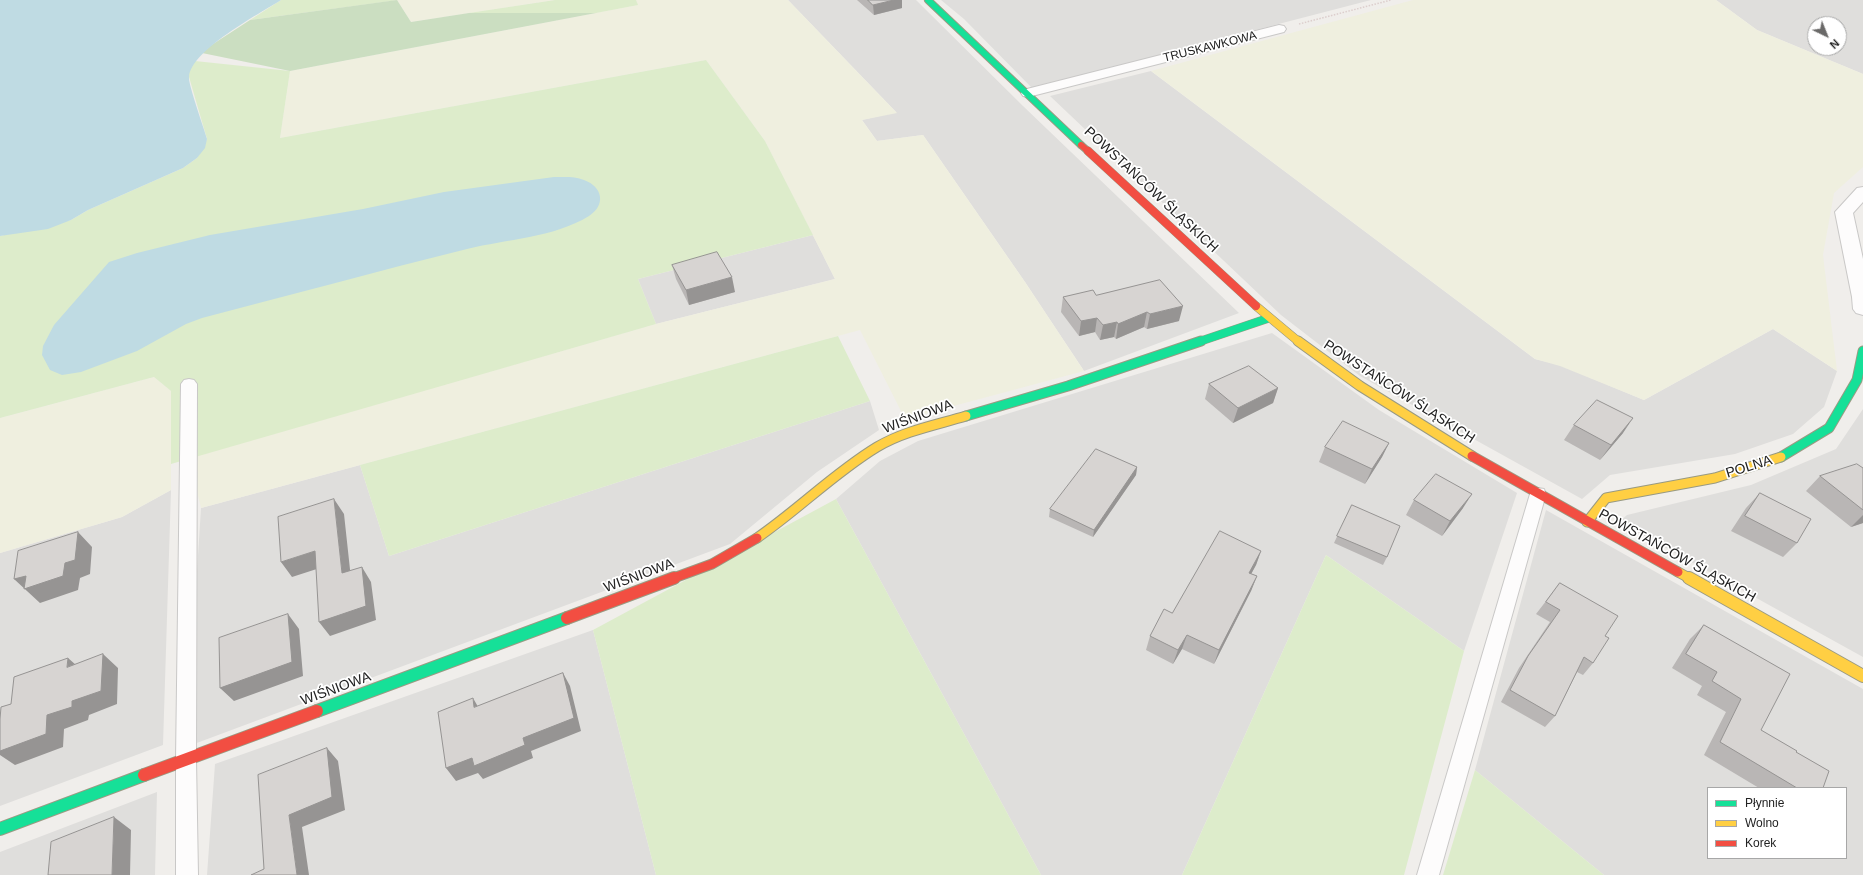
<!DOCTYPE html>
<html>
<head>
<meta charset="utf-8">
<style>
	body { margin:0 }
	#map { position:relative; width:1863px; height:875px; overflow:hidden; background:#f0eeeb; font-family:Helvetica,sans-serif }
	canvas { display:block }
	.legend { position:absolute; left:1707px; top:787px; width:140px; height:72px; box-sizing:border-box; background:#fff; border:1px solid #a7a7a7; margin:0; padding:5px 7px; list-style:none; font-size:12px; color:#222 }
	.legend li { display:flex; align-items:center; gap:8px; height:20px }
	.legend b { width:20px; border:1px solid #a7a7a7 }
	.north { position:absolute; left:1807px; top:16px; width:40px; height:40px; box-sizing:border-box; background:#fff; border:1px solid #a7a7a7; border-radius:50%; rotate:137deg; font-size:11px; font-weight:700; line-height:16px; text-align:center; color:#222 }
	.north::after { content:''; display:block; margin:auto; width:14px; height:18px; background:#6a6968; clip-path:polygon(50% 0,100% 100%,50% 72%,0 100%) }
</style>
</head>
<body>
<div id="map">
<canvas width="1863" height="875"></canvas>
<ul class="legend">
<li><b style="height:5px;background:#16e098"></b>Płynnie</li>
<li><b style="height:5px;background:#ffcf43"></b>Wolno</li>
<li><b style="height:5px;background:#f24e42"></b>Korek</li>
</ul>
<div class="north">N</div>
</div>
<script>
const ctx = document.querySelector('canvas').getContext('2d');
ctx.lineJoin = 'round';
function fill(path, color) { ctx.fillStyle = color; ctx.fill(path, 'evenodd'); }
function strokePath(path, color, width, dash) { ctx.strokeStyle = color; ctx.lineWidth = width; ctx.lineCap = dash ? 'butt' : 'round'; ctx.setLineDash(dash || []); ctx.stroke(path); }
function label(font, color, halo, rows, align = 'center') {
  ctx.font = font + ' Helvetica,sans-serif'; ctx.lineWidth = 3.5; ctx.setLineDash([]); ctx.textBaseline = 'middle'; ctx.strokeStyle = halo; ctx.fillStyle = color; for (const [text, x, y, turn = 0] of rows) {
    ctx.save(); ctx.translate(x, y); ctx.rotate((+turn || 0) * Math.PI / 180); ctx.textAlign = isNaN(turn) ? turn : align; if (halo) ctx.strokeText(text, 0, 0); ctx.fillText(text, 0, 0); ctx.restore();
  }
}
fill(new Path2D(`
	M 788,0 L 916,0 L 1023,106 L 1239,313 L 1084,371 L 1025,282 L 923,135 L 877,141 L 862,120 L 896,112 Z
	M 941,0 L 1371,0 L 1032,88 L 964,19 Z
	M 1716,0 L 1863,0 L 1863,74 L 1757,30 ZM 1815,24 L 1839,24 L 1839,48 L 1815,48 Z
	M 1151,71 L 1535,359 L 1560,365 L 1644,400 L 1773,329 L 1837,371 L 1824,407 L 1793,434 L 1735,454 L 1610,475 L 1582,499 L 1360,376 L 1281,315 L 1050,96 Z
	M 813,235 L 835,279 L 656,324 L 638,279 Z
	M 1272,333 L 1379,410 L 1517,493 L 1464,651 L 1326,555 L 1182,875 L 1041,875 L 836,499 L 880,461 L 918,441 Z
	M 870,401 L 879,430 L 817,472 L 730,544 L 186,747 L 201,508 L 360,465 L 389,556 Z
	M 1863,409 L 1863,657 L 1619,522 L 1627,515 L 1751,485 L 1836,449 Z
	M 171,490 L 163,745 L 0,806 L 0,553 L 122,517 Z
	M 1546,510 L 1863,689 L 1863,875 L 1604,875 L 1475,770 ZM 1708,788 L 1846,788 L 1846,858 L 1708,858 Z
	M 593,630 L 656,875 L 207,875 L 215,764 Z
	M 157,792 L 155,875 L 0,875 L 0,852 Z`), '#dfdedc');
fill(new Path2D(`
	M 397,0 L 555,0 L 411,22 Z
	M 636,0 L 788,0 L 897,113 L 862,120 L 877,141 L 923,135 L 1025,282 L 1084,371 L 905,419 L 860,330 L 201,508 L 189,457 L 656,324 L 835,279 L 765,141 L 706,60 L 280,138 L 290,71 L 637,5 Z
	M 1413,0 L 1716,0 L 1757,30 L 1863,74 L 1863,167 L 1834,193 L 1823,255 L 1837,371 L 1773,329 L 1644,400 L 1560,366 L 1535,359 L 1151,71 Z
	M 154,377 L 171,391 L 171,490 L 122,517 L 0,553 L 0,418 Z`), '#efefdf');
fill(new Path2D(`
	M 281,0 L 399,0 L 250,20 Z
	M 555,0 L 636,0 L 638,5 L 596,13 L 469,13 Z
	M 706,60 L 765,141 L 813,235 L 638,279 L 656,324 L 171,464 L 171,391 L 154,377 L 0,418 L 0,236 L 71,220 L 88,210 L 183,168 L 197,158 L 207,139 L 189,77 L 177,63 L 195,61 L 290,71 L 280,138 Z
	M 838,336 L 870,401 L 389,556 L 360,465 Z
	M 836,499 L 1041,875 L 656,875 L 593,630 Z
	M 1326,555 L 1464,651 L 1404,875 L 1182,875 Z
	M 1475,770 L 1604,875 L 1443,875 Z`), '#ddeccb');
fill(new Path2D(`
	M 397,0 L 411,22 L 469,13 L 596,13 L 290,71 L 202,53 L 210,46 L 250,20 Z`), '#cbdec1');
fill(new Path2D(`
	M 0,0 L 281,0 C 259,14 191,50 189,77 C 188,84 204,128 207,139 L 205,148 L 197,158 L 183,168 L 88,210 L 71,220 L 48,229 L 0,236 Z
	M 554,177 C 564,177 575,176 584,180 C 603,187 606,205 589,216 C 553,238 507,239 467,249 C 378,271 291,295 202,318 L 186,324 L 137,351 L 81,372 L 62,375 L 50,370 L 42,355 L 43,346 L 54,325 L 109,262 L 137,253 L 210,235 L 363,209 L 444,192 Z`), '#bfdbe3');
const lane = new Path2D(`
	M 189,379 L 194,380 L 197,384 L 196,759 L 198,875 L 176,875 L 176,759 L 181,384 L 184,380 Z
	M 1538,488 L 1544,489 L 1546,494 L 1439,875 L 1417,875 L 1530,494 L 1532,489 Z`);
const street = new Path2D(`
	M 1279,25 L 1284,26 L 1286,29 L 1284,32 L 1028,97 L 1023,96 L 1021,93 L 1023,90 Z
	M 1863,187 L 1863,202 L 1853,213 L 1863,259 L 1863,315 L 1856,313 L 1853,309 L 1852,297 L 1835,212 L 1857,188 Z`);
const fastFar3 = new Path2D(`
	M 928,0 L 1081,145`);
const fastFar2 = new Path2D(`
	M 1198,342 L 1269,318`);
const fastFar1 = new Path2D(`
	M 966,416 L 1068,386 L 1201,341
	M 1781,457 L 1829,428 L 1857,380 L 1863,351`);
const fast = new Path2D(`
	M 317,711 L 567,618
	M 0,829 L 144,775`);
const slowFar2 = new Path2D(`
	M 1256,306 L 1299,342`);
const slowFar1 = new Path2D(`
	M 1298,341 L 1360,386 L 1472,456
	M 1587,522 L 1606,498 L 1715,478 L 1781,457
	M 757,538 C 798,510 834,473 877,447 C 904,431 936,425 966,416
	M 1678,572 L 1691,579`);
const slow = new Path2D(`
	M 1689,578 L 1863,676`);
const jamFar3 = new Path2D(`
	M 1081,145 L 1089,152`);
const jamFar2 = new Path2D(`
	M 1088,151 L 1256,306`);
const jamFar1 = new Path2D(`
	M 1472,456 L 1678,572
	M 671,579 L 712,564 L 757,538`);
const jam = new Path2D(`
	M 567,618 L 674,578
	M 144,775 L 317,711`);
strokePath(lane, '#c9c8c7', 2);
strokePath(street, '#c9c8c7', 2);
strokePath(fastFar3, '#999a82', 8);
strokePath(fastFar2, '#999a82', 9);
strokePath(fastFar1, '#999a82', 11);
strokePath(fast, '#999a82', 14);
strokePath(slowFar2, '#999a82', 9);
strokePath(slowFar1, '#999a82', 11);
strokePath(slow, '#999a82', 14);
strokePath(jamFar3, '#999a82', 8);
strokePath(jamFar2, '#999a82', 9);
strokePath(jamFar1, '#999a82', 11);
strokePath(jam, '#999a82', 14);
strokePath(new Path2D(`
	M 1299,24 L 1391,0`), '#dccecd', 1.5, [1.5, 1.5]);
fill(lane, '#fdfcfc');
fill(street, '#fdfcfc');
strokePath(fastFar3, '#16e098', 6);
strokePath(fastFar2, '#16e098', 8);
strokePath(fastFar1, '#16e098', 9);
strokePath(fast, '#16e098', 12);
strokePath(slowFar2, '#ffcf43', 8);
strokePath(slowFar1, '#ffcf43', 9);
strokePath(slow, '#ffcf43', 12);
strokePath(jamFar3, '#f24e42', 6);
strokePath(jamFar2, '#f24e42', 8);
strokePath(jamFar1, '#f24e42', 9);
strokePath(jam, '#f24e42', 12);
fill(new Path2D(`
	M 857,0 L 902,0 L 902,8 L 874,15 Z
	M 672,265 L 735,292 L 689,305 L 676,279 Z
	M 1096,295 L 1179,321 L 1147,329 L 1144,327 L 1116,339 L 1114,337 L 1100,340 L 1095,332 L 1079,336 L 1061,312 L 1063,297 Z
	M 1209,384 L 1278,388 L 1273,403 L 1233,423 L 1205,399 Z
	M 1574,425 L 1623,433 L 1600,460 L 1564,440 Z
	M 1389,443 L 1382,457 L 1365,484 L 1319,462 L 1325,447 Z
	M 1137,467 L 1136,475 L 1093,537 L 1049,517 L 1050,509 Z
	M 1863,468 L 1863,523 L 1851,527 L 1806,491 L 1820,476 Z
	M 1760,493 L 1797,543 L 1783,557 L 1731,531 L 1746,508 Z
	M 1414,500 L 1463,508 L 1442,536 L 1406,515 Z
	M 1352,505 L 1387,557 L 1383,565 L 1334,543 Z
	M 1261,551 L 1256,565 L 1251,574 L 1257,576 L 1251,591 L 1214,664 L 1182,649 L 1173,664 L 1146,650 L 1150,636 L 1172,613 Z
	M 1560,583 L 1605,636 L 1593,663 L 1583,675 L 1577,672 L 1555,716 L 1545,727 L 1501,702 L 1519,668 L 1550,622 L 1536,614 Z
	M 1704,625 L 1761,730 L 1796,752 L 1823,788 L 1759,788 L 1704,755 L 1726,712 L 1697,695 L 1702,686 L 1672,668 L 1690,639 Z`), '#b9b6b5');
fill(new Path2D(`
	M 894,0 L 902,0 L 902,8 L 874,15 L 873,5 Z
	M 732,277 L 735,292 L 689,305 L 686,290 Z
	M 1183,306 L 1179,321 L 1147,329 L 1150,314 Z
	M 1147,312 L 1144,327 L 1116,339 L 1118,324 Z
	M 1097,318 L 1095,332 L 1079,336 L 1081,321 Z
	M 1117,322 L 1114,337 L 1100,340 L 1103,325 Z
	M 1278,388 L 1273,403 L 1233,423 L 1238,408 Z
	M 1633,418 L 1623,433 L 1600,460 L 1611,445 Z
	M 1389,443 L 1382,457 L 1365,484 L 1372,469 Z
	M 1137,467 L 1136,475 L 1093,537 L 1094,530 Z
	M 1472,494 L 1463,508 L 1442,536 L 1450,521 Z
	M 334,499 L 344,514 L 352,588 L 342,573 Z
	M 1863,515 L 1863,523 L 1851,527 Z
	M 78,532 L 92,547 L 90,574 L 80,578 L 78,590 L 40,603 L 14,579 L 65,563 Z
	M 315,551 L 326,566 L 292,577 L 281,562 Z
	M 1261,551 L 1256,565 L 1244,587 L 1249,573 Z
	M 362,567 L 371,582 L 376,620 L 330,636 L 319,622 Z
	M 1257,576 L 1251,591 L 1214,664 L 1219,650 Z
	M 288,614 L 299,629 L 303,676 L 234,701 L 220,688 Z
	M 1187,635 L 1182,649 L 1173,664 L 1178,650 Z
	M 103,654 L 118,668 L 117,704 L 89,715 L 88,720 L 64,729 L 63,747 L 15,765 L 0,755 L 0,751 L 47,715 Z
	M 68,658 L 84,672 L 67,667 Z
	M 563,673 L 570,686 L 581,731 L 531,751 L 533,758 L 483,779 L 478,773 L 456,781 L 446,768 Z
	M 473,698 L 481,712 L 474,707 Z
	M 327,748 L 338,761 L 345,810 L 302,827 L 309,875 L 297,875 L 289,815 Z
	M 114,817 L 131,830 L 130,875 L 112,875 Z`), '#969493');
const building = new Path2D(`
	M 868,0 L 894,0 L 873,5 Z
	M 717,252 L 732,277 L 686,290 L 672,265 Z
	M 1160,280 L 1183,306 L 1150,314 L 1147,312 L 1118,324 L 1117,322 L 1103,325 L 1097,318 L 1081,321 L 1063,297 L 1093,290 L 1096,295 Z
	M 1249,366 L 1278,388 L 1238,408 L 1209,384 Z
	M 1597,400 L 1633,418 L 1611,445 L 1574,425 Z
	M 1343,421 L 1389,443 L 1372,469 L 1325,447 Z
	M 1096,449 L 1137,467 L 1094,530 L 1050,509 Z
	M 1857,464 L 1863,468 L 1863,510 L 1820,476 Z
	M 1436,474 L 1472,494 L 1450,521 L 1414,500 Z
	M 1760,493 L 1811,519 L 1797,543 L 1745,516 Z
	M 334,499 L 342,573 L 362,567 L 366,606 L 319,622 L 315,551 L 281,562 L 278,517 Z
	M 1352,505 L 1400,526 L 1387,557 L 1337,536 Z
	M 1220,531 L 1261,551 L 1249,573 L 1257,576 L 1219,650 L 1187,635 L 1178,650 L 1150,636 L 1164,609 L 1172,613 Z
	M 78,532 L 75,560 L 65,563 L 63,576 L 24,589 L 26,576 L 14,579 L 18,551 Z
	M 1560,583 L 1618,616 L 1605,636 L 1609,638 L 1593,663 L 1584,657 L 1555,716 L 1510,690 L 1528,656 L 1560,610 L 1546,602 Z
	M 288,614 L 292,662 L 220,688 L 219,638 Z
	M 1704,625 L 1790,674 L 1761,730 L 1797,751 L 1796,752 L 1829,771 L 1823,788 L 1797,788 L 1720,742 L 1741,699 L 1712,681 L 1717,672 L 1686,654 Z
	M 103,654 L 101,691 L 72,701 L 72,707 L 47,715 L 46,734 L 0,751 L 0,719 L 1,707 L 11,704 L 14,677 L 68,658 L 67,667 Z
	M 563,673 L 574,718 L 523,738 L 525,745 L 474,766 L 472,758 L 446,768 L 438,712 L 473,698 L 474,707 Z
	M 327,748 L 332,797 L 289,815 L 297,875 L 251,875 L 264,869 L 258,775 Z
	M 114,817 L 112,875 L 48,875 L 51,842 Z`);
fill(building, '#d7d4d2');
strokePath(building, '#969493', 1);
label('12px', '#222', '#fff', [
	["TRUSKAWKOWA",1210,47,-14]
]);
label('14px', '#222', '#fff', [
	["POWSTAŃCÓW ŚLĄSKICH",1151,190,43],
	["POWSTAŃCÓW ŚLĄSKICH",1399,392,33],
	["WIŚNIOWA",918,417,-20],
	["POLNA",1749,467,-17],
	["POWSTAŃCÓW ŚLĄSKICH",1677,556,29],
	["WIŚNIOWA",639,576,-20],
	["WIŚNIOWA",336,689,-20]
]);
</script>
</body>
</html>
